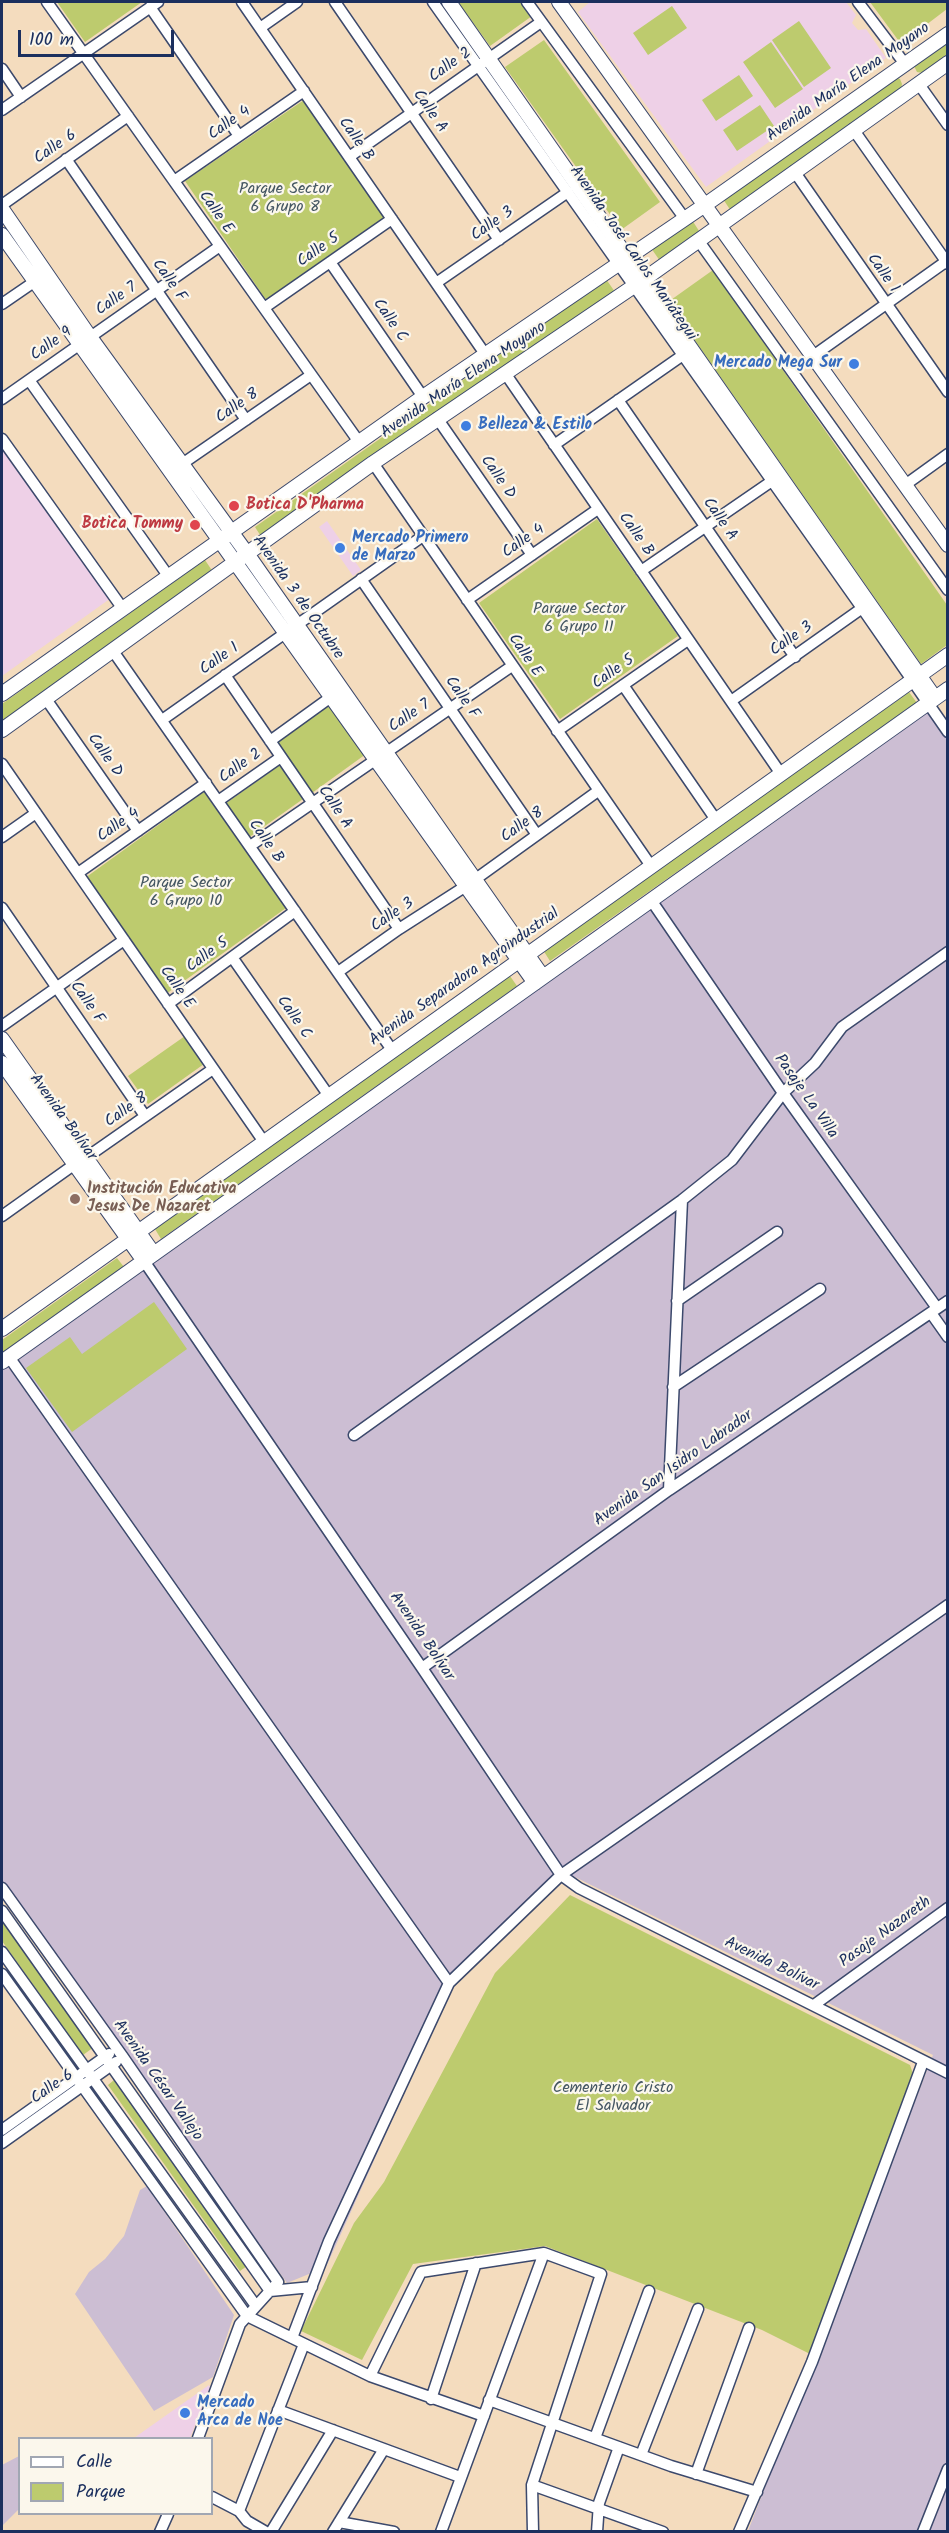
<!DOCTYPE html>
<html>
<head>
<meta charset="utf-8">
<style>
	body { margin:0 }
	#map { position:relative; width:949px; height:2533px; overflow:hidden; background:#f4dcbe; font-family:Kalam,sans-serif }
	canvas { display:block }
	.frame { position:absolute; inset:0; border:3px solid #1b2f5e; pointer-events:none }
	.legend { position:absolute; left:18px; top:2437px; width:195px; height:78px; box-sizing:border-box; background:#fbf7ec; border:2px solid #a1a7b3; margin:0; padding:8px 10px; list-style:none; font-size:18px; color:#1b2f5e }
	.legend li { display:flex; align-items:center; gap:12px; height:30px }
	.legend b { width:30px; border:2px solid #a1a7b3 }
	.scale { position:absolute; left:18px; top:30px; width:156px; height:27px; box-sizing:border-box; border:3px solid #1b2f5e; border-top:0; padding-left:8px; font-size:18px; line-height:21px; white-space:nowrap; color:#1b2f5e; -webkit-text-stroke:4px #fbf7ec; paint-order:stroke }
</style>
</head>
<body>
<div id="map">
<canvas width="949" height="2533"></canvas>
<div class="frame"></div>
<ul class="legend">
<li><b style="height:8px;background:#fff"></b>Calle</li>
<li><b style="height:16px;background:#bdcb6e"></b>Parque</li>
</ul>
<div class="scale">100 m</div>
</div>
<script>
const ctx = document.querySelector('canvas').getContext('2d');
ctx.lineJoin = 'round';
function fill(path, color) { ctx.fillStyle = color; ctx.fill(path, 'evenodd'); }
function strokePath(path, color, width, dash) { ctx.strokeStyle = color; ctx.lineWidth = width; ctx.lineCap = dash ? 'butt' : 'round'; ctx.setLineDash(dash || []); ctx.stroke(path); }
function label(font, color, halo, rows, align = 'center') {
  ctx.font = font + ' Kalam,sans-serif'; ctx.lineWidth = 4.5; ctx.setLineDash([]); ctx.textBaseline = 'middle'; ctx.strokeStyle = halo; ctx.fillStyle = color; for (const [text, x, y, turn = 0] of rows) {
    ctx.save(); ctx.translate(x, y); ctx.rotate((+turn || 0) * Math.PI / 180); ctx.textAlign = isNaN(turn) ? turn : align; if (halo) ctx.strokeText(text, 0, 0); ctx.fillText(text, 0, 0); ctx.restore();
  }
}
fill(new Path2D(`
	M 590,2 L 846,2 L 856,15 L 852,23 L 858,30 L 866,29 L 886,58 L 706,187 L 578,12 Z
	M 2,449 L 111,598 L 2,676 Z
	M 327,521 L 361,570 L 353,576 L 319,527 Z
	M 209,2385 L 210,2388 L 190,2438 L 134,2438 Z`), '#eed0e7');
fill(new Path2D(`
	M 931,706 L 948,730 L 947,2531 L 748,2531 L 933,2055 L 573,1876 L 550,1878 L 453,1985 L 326,2267 L 287,2283 L 2,1880 L 2,1369 Z
	M 147,2186 L 234,2315 L 213,2377 L 154,2411 L 75,2294 L 89,2272 L 105,2259 L 124,2236 L 140,2190 Z
	M 19,2456 L 19,2509 L 2,2526 L 2,2465 Z`), '#ccbed3');
fill(new Path2D(`
	M 57,2 L 142,2 L 85,42 Z
	M 458,2 L 522,2 L 532,16 L 490,46 Z
	M 870,2 L 946,2 L 947,9 L 901,44 Z
	M 672,6 L 687,28 L 648,55 L 633,33 Z
	M 799,21 L 831,68 L 804,87 L 772,40 Z
	M 947,39 L 947,56 L 923,73 L 917,72 L 914,66 Z
	M 544,40 L 660,202 L 621,230 L 505,67 Z
	M 771,42 L 803,89 L 775,108 L 743,62 Z
	M 739,75 L 753,96 L 716,121 L 702,100 Z
	M 895,77 L 900,79 L 902,84 L 901,89 L 731,211 L 723,199 Z
	M 304,100 L 385,218 L 266,300 L 185,181 Z
	M 760,105 L 774,126 L 737,151 L 723,130 Z
	M 692,220 L 701,234 L 660,261 L 651,248 Z
	M 713,270 L 947,605 L 947,645 L 921,664 L 668,302 Z
	M 606,279 L 615,292 L 262,538 L 255,527 Z
	M 597,519 L 678,636 L 560,719 L 479,603 Z
	M 205,560 L 213,572 L 2,721 L 2,704 Z
	M 909,692 L 917,703 L 550,961 L 543,950 Z
	M 330,703 L 366,754 L 312,793 L 276,741 Z
	M 280,765 L 303,799 L 248,838 L 225,804 Z
	M 204,792 L 286,908 L 166,994 L 85,878 Z
	M 510,976 L 517,986 L 161,1239 L 155,1229 Z
	M 185,1036 L 204,1064 L 148,1104 L 128,1076 Z
	M 117,1258 L 124,1267 L 2,1354 L 2,1340 Z
	M 154,1302 L 187,1349 L 72,1432 L 26,1368 L 70,1337 L 82,1354 Z
	M 570,1895 L 910,2065 L 914,2077 L 812,2355 L 762,2330 L 545,2246 L 413,2264 L 362,2360 L 301,2331 L 354,2223 L 384,2182 L 495,1973 Z
	M 2,1917 L 94,2047 L 83,2055 L 2,1941 Z
	M 114,2080 L 247,2266 L 240,2271 L 108,2085 Z`), '#bdcb6e');
const minor = new Path2D(`
	M 47,2 L 359,442
	M 242,2 L 485,354
	M 335,2 L 499,240
	M 433,2 L 862,608 L 948,732
	M 527,2 L 685,219
	M 858,2 L 905,64
	M 150,7 L 239,136
	M 260,28 L 297,2
	M 2,69 L 21,97
	M 918,83 L 948,125
	M 2,110 L 158,2
	M 853,129 L 948,264
	M 349,157 L 541,22
	M 66,159 L 246,420
	M 794,171 L 948,392
	M 174,181 L 304,91
	M 2,205 L 128,116
	M 698,240 L 948,590
	M 330,262 L 423,397
	M 436,283 L 568,192
	M 2,304 L 34,282
	M 264,308 L 392,219
	M 813,356 L 948,260
	M 505,373 L 781,774
	M 29,380 L 169,577
	M 2,399 L 220,246
	M 618,400 L 795,657
	M 437,418 L 532,555
	M 2,439 L 123,609
	M 554,445 L 683,355
	M 373,463 L 651,866
	M 182,464 L 311,375
	M 905,485 L 948,454
	M 641,571 L 772,481
	M 361,579 L 537,835
	M 467,600 L 598,509
	M 113,651 L 392,1050
	M 225,675 L 399,929
	M 623,685 L 716,820
	M 46,699 L 138,831
	M 731,701 L 868,604
	M 162,720 L 423,536
	M 557,731 L 688,640
	M 270,741 L 331,697
	M 2,764 L 264,1142
	M 218,801 L 281,757
	M 2,837 L 36,813
	M 250,846 L 512,666
	M 78,873 L 206,783
	M 651,900 L 783,1093 L 937,1308
	M 2,908 L 145,1116
	M 232,957 L 329,1096
	M 338,972 L 399,929 L 466,886 L 598,791
	M 168,1004 L 295,911
	M 2,1026 L 124,940
	M 87,1157 L 213,1069
	M 2,1216 L 75,1164
	M 144,1261 L 422,1668 L 561,1875 L 579,1888 L 948,2073
	M 677,1301 L 777,1232
	M 931,1313 L 948,1337
	M 9,1357 L 449,1983
	M 673,1387 L 820,1289
	M 354,1435 L 682,1200 L 732,1160 L 783,1093 L 815,1063 L 842,1027 L 948,952
	M 669,1490 L 682,1200
	M 422,1668 L 669,1490 L 948,1301
	M 2,1888 L 123,2057 L 278,2282 L 240,2324 L 198,2438
	M 2,1911 L 270,2291 L 312,2287
	M 2,1952 L 256,2306
	M 2,1974 L 247,2316 L 370,2376 L 484,2416
	M 814,2005 L 948,1908
	M 2,2130 L 109,2054
	M 2,2143 L 116,2062
	M 292,2338 L 329,2241 L 449,1983 L 561,1875 L 948,1605
	M 370,2376 L 421,2272 L 544,2253 L 601,2274 L 532,2485 L 533,2532
	M 431,2399 L 476,2263
	M 489,2400 L 671,2466 L 757,2492
	M 278,2410 L 460,2477
	M 595,2438 L 649,2291
	M 641,2455 L 698,2309
	M 696,2474 L 749,2328
	M 532,2485 L 663,2532
	M 212,2497 L 239,2511 L 247,2521 L 266,2532
	M 239,2511 L 304,2344
	M 339,2522 L 394,2532
	M 160,2532 L 168,2514
	M 271,2532 L 333,2430
	M 333,2532 L 384,2449
	M 441,2532 L 544,2253
	M 597,2532 L 599,2503 L 619,2447
	M 739,2532 L 812,2362 L 923,2062
	M 923,2532 L 948,2469`);
const tertiary = new Path2D(`
	M 449,2 L 935,698
	M 559,2 L 948,545
	M 2,209 L 90,337 L 248,555 L 543,977
	M 2,235 L 535,983
	M 2,694 L 423,397 L 705,205 L 948,34
	M 2,730 L 373,463 L 643,280 L 948,63
	M 2,1039 L 154,1254
	M 2,1063 L 144,1261
	M 2,1329 L 948,655
	M 2,1362 L 948,689`);
strokePath(minor, '#3c496c', 13);
strokePath(tertiary, '#3c496c', 16);
strokePath(minor, '#fff', 10);
strokePath(tertiary, '#fff', 14);
for (const [x, y, r, color] of [
	[854,364,6,"#3f7fe0"],
	[466,426,6,"#3f7fe0"],
	[234,506,6,"#e0444e"],
	[195,525,6,"#e0444e"],
	[340,548,6,"#3f7fe0"],
	[75,1199,6,"#8d6e63"],
	[185,2413,6,"#3f7fe0"]
]) { const dot = new Path2D(); dot.arc(x, y, r, 0, 2 * Math.PI); ctx.fillStyle = color; ctx.fill(dot); strokePath(dot, '#fbf7ec', 2); }
label('16px', '#1b2f5e', '#fbf7ec', [
	["Calle 2",451,66,-35],
	["Avenida María Elena Moyano",849,83,-35],
	["Calle A",429,112,55],
	["Calle 4",230,124,-35],
	["Calle B",355,140,55],
	["Calle 6",56,148,-35],
	["Calle E",215,213,55],
	["Calle 3",493,225,-35],
	["Calle 5",319,251,-35],
	["Avenida José Carlos Mariátegui",632,254,55],
	["Calle 1",882,274,55],
	["Calle F",168,281,55],
	["Calle 7",117,300,-35],
	["Calle C",389,321,55],
	["Calle 9",52,345,-35],
	["Avenida María Elena Moyano",464,381,-34],
	["Calle 8",238,407,-35],
	["Calle D",497,478,55],
	["Calle A",719,520,55],
	["Calle B",635,535,55],
	["Calle 4",524,542,-35],
	["Avenida 3 de Octubre",297,598,55],
	["Calle 3",792,640,-35],
	["Calle E",524,656,56],
	["Calle 1",220,660,-35],
	["Calle 5",614,673,-35],
	["Calle F",461,698,55],
	["Calle 7",410,717,-34],
	["Calle D",104,756,55],
	["Calle 2",241,767,-35],
	["Calle A",334,808,56],
	["Calle 4",119,826,-35],
	["Calle 8",523,826,-36],
	["Calle B",265,842,55],
	["Calle 3",393,916,-34],
	["Calle 5",208,956,-36],
	["Avenida Separadora Agroindustrial",465,978,-35],
	["Calle E",176,988,55],
	["Calle F",86,1003,55],
	["Calle C",293,1018,55],
	["Pasaje La Villa",805,1097,55],
	["Calle 8",127,1111,-35],
	["Avenida Bolívar",62,1118,54],
	["Avenida San Isidro Labrador",674,1469,-35],
	["Avenida Bolívar",421,1637,56],
	["Pasaje Nazareth",886,1933,-36],
	["Avenida Bolívar",771,1965,26],
	["Avenida César Vallejo",157,2081,55],
	["Calle 6",53,2088,-35]
]);
label('16px', '#445662', '#fbf7ec', [
	["Parque Sector",285,190],
	["6 Grupo 8",285,208],
	["Parque Sector",579,610],
	["6 Grupo 11",579,628],
	["Parque Sector",186,884],
	["6 Grupo 10",186,902],
	["Cementerio Cristo",613,2089],
	["El Salvador",613,2107]
]);
label('bold 16px', '#366cbe', '#fbf7ec', [
	["Mercado Mega Sur",842,364,"right"],
	["Belleza & Estilo",478,426],
	["Mercado Primero",352,539],
	["de Marzo",352,557],
	["Mercado",197,2404],
	["Arca de Noe",197,2422]
], 'left');
label('bold 16px', '#be3a42', '#fbf7ec', [
	["Botica D'Pharma",246,506],
	["Botica Tommy",183,525,"right"]
], 'left');
label('bold 16px', '#785e54', '#fbf7ec', [
	["Institución Educativa",87,1190],
	["Jesus De Nazaret",87,1208]
], 'left');
</script>
</body>
</html>
